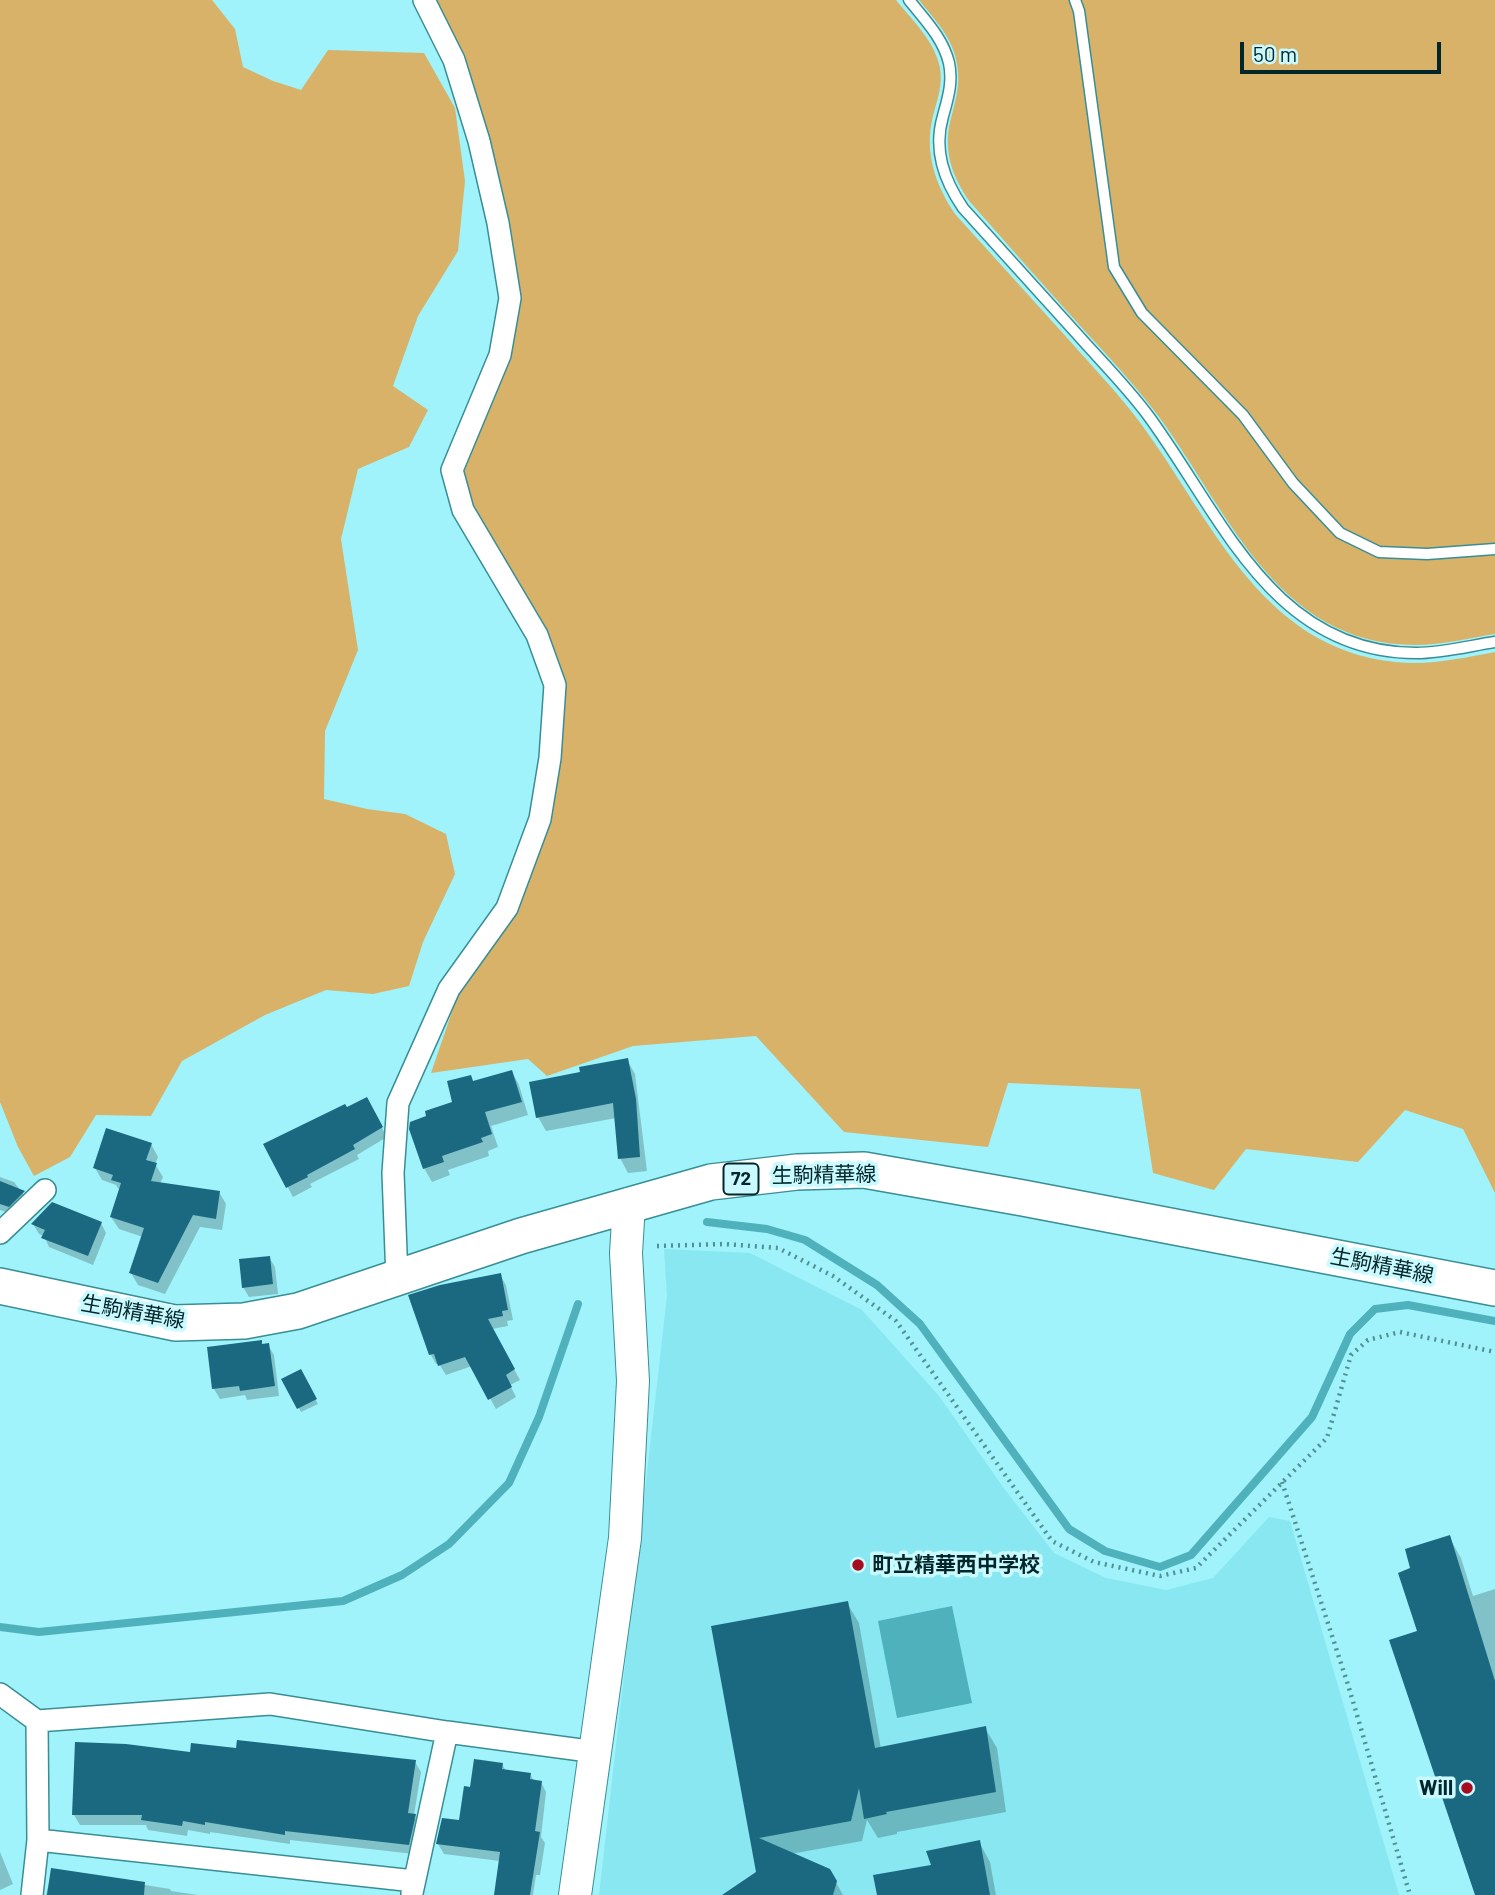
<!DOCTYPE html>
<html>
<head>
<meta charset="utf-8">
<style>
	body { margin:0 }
	#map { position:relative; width:1495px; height:1895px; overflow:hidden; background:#a0f3fb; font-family:Barlow,sans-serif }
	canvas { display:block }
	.scale { position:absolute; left:1240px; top:42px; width:201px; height:32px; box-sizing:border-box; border:4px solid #02272a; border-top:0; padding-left:9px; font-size:21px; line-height:24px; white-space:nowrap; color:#02272a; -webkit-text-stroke:5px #cafaff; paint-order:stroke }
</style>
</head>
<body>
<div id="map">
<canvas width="1495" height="1895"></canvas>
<div class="scale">50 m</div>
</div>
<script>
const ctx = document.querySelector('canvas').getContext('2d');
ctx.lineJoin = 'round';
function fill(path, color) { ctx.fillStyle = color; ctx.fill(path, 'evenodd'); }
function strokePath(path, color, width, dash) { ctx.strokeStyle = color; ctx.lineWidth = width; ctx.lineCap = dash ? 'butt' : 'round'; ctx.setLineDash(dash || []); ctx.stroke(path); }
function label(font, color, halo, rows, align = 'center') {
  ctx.font = font + ' Barlow,"Noto Sans JP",sans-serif'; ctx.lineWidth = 7; ctx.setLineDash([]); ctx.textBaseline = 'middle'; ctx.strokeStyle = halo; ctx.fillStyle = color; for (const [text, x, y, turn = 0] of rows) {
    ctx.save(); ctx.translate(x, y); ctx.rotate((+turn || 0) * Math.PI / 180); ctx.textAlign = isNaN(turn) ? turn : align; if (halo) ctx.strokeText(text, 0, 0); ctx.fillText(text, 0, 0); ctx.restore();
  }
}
fill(new Path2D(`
	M 664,1249 L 750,1253 L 862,1310 L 939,1396 L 1003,1487 L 1054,1553 L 1106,1578 L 1166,1590 L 1213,1578 L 1269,1517 L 1290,1521 L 1399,1895 L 599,1895 L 667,1296 Z`), '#88e7f1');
fill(new Path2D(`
	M 0,0 L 212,0 L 235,29 L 243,67 L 273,81 L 301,90 L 328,50 L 424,53 L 455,108 L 465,181 L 458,251 L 418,316 L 393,386 L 428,410 L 409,447 L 358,469 L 341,539 L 358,650 L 325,731 L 324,799 L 367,809 L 405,814 L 446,834 L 455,874 L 423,942 L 409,986 L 373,994 L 326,990 L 265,1015 L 182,1061 L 151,1116 L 96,1115 L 70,1157 L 34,1176 L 18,1147 L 0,1102 Z
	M 435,0 L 896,0 C 912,20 935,41 940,68 C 943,86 937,100 933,116 C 924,152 935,184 955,214 C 993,256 1031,298 1069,340 C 1091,365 1115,390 1135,416 C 1209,512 1257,648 1395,662 C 1429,666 1462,658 1495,652 L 1495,1193 L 1463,1129 L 1405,1110 L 1358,1162 L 1246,1149 L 1214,1190 L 1153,1173 L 1140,1089 L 1008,1083 L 988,1147 L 844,1132 L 756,1036 L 633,1046 L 547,1076 L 528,1059 L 431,1073 L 458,994 L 515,913 L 565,683 L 472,506 L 463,471 L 509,359 L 521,298 L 508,221 Z
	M 919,0 L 1495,0 L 1495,634 C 1469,638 1443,645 1416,645 C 1273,645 1226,504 1153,409 C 1131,381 1107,355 1083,329 C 1045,287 1008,245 970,202 C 953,178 943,152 950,122 C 955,102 961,85 957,64 C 953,38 935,20 919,0 Z`), '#d7b268');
fill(new Path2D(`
	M 952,1606 L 972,1703 L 897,1718 L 878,1621 Z`), '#4fb1bb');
fill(new Path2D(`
	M 627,1060 L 635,1074 L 647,1171 L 628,1173 L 620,1158 L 616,1118 L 546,1131 L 538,1117 L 582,1074 Z
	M 512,1072 L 519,1085 L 528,1115 L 491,1126 L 498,1147 L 488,1151 L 489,1156 L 448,1170 L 450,1175 L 432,1182 L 424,1168 L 454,1103 L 474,1083 Z
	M 366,1099 L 387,1137 L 357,1155 L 359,1159 L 310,1184 L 312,1187 L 293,1197 L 265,1145 Z
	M 151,1144 L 158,1157 L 155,1164 L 163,1177 L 160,1184 L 219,1192 L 226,1204 L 222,1230 L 200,1227 L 165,1294 L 138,1285 L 131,1273 L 143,1237 L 119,1229 L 111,1217 L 120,1191 L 116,1185 L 102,1180 L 95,1168 Z
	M 0,1177 L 14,1182 L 29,1201 L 15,1215 L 0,1210 Z
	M 101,1223 L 106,1233 L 93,1265 L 49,1247 L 44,1236 L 39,1234 L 33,1224 Z
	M 269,1257 L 275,1267 L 278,1294 L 249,1297 L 243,1287 Z
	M 500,1275 L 506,1285 L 513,1320 L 507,1321 L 508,1326 L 492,1329 L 520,1380 L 510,1385 L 516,1397 L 496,1409 L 472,1366 L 446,1375 L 439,1364 L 436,1364 L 431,1355 Z
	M 261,1342 L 263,1345 L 268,1345 L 274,1355 L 279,1396 L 247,1400 L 245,1395 L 220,1399 L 214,1389 L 209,1349 Z
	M 300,1371 L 318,1404 L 301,1412 L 284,1379 Z
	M 1449,1537 L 1461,1558 L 1473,1596 L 1495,1589 L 1495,1895 L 1477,1895 L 1419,1632 L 1412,1569 Z
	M 847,1603 L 859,1623 L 881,1749 L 985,1728 L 997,1748 L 1006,1812 L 897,1832 L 897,1834 L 878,1838 L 867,1820 L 862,1841 L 791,1854 L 829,1870 L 843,1895 L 737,1895 L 758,1873 L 713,1628 Z
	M 192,1754 L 415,1762 L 421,1772 L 414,1815 L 420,1826 L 414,1854 L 290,1840 L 290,1844 L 210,1832 L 210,1834 L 188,1830 L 187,1836 L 148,1830 L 146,1825 L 80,1825 L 74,1815 Z
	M 502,1764 L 506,1771 L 530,1774 L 534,1781 L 541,1782 L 546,1792 L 541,1837 L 545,1843 L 540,1875 L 536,1875 L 533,1895 L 495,1895 L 500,1861 L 444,1854 L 438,1844 L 461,1821 L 471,1789 Z
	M 979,1842 L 990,1862 L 996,1895 L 878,1895 Z
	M 0,1852 L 13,1884 L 0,1890 Z
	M 52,1870 L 170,1889 L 171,1891 L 198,1895 L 46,1895 Z`), '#0003');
strokePath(new Path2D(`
	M 707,1222 L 767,1229 L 805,1240 L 877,1285 L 920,1324 L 1069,1529 L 1105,1551 L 1160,1567 L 1191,1555 L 1312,1417 L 1350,1334 L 1375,1309 L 1408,1305 L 1495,1321
	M 0,1627 L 39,1632 L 343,1601 L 402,1575 L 449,1544 L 509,1483 L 539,1417 L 578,1304`), '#4fb1bb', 8);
fill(new Path2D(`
	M 628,1058 L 636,1099 L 640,1157 L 618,1159 L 613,1103 L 536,1118 L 529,1082 L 580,1072 L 579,1067 Z
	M 512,1070 L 522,1102 L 485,1112 L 492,1134 L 481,1138 L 483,1142 L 442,1156 L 444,1162 L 423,1169 L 409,1129 L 410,1122 L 426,1116 L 425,1111 L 452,1102 L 447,1081 L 471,1075 L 473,1081 Z
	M 367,1097 L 383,1127 L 353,1145 L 355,1149 L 307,1175 L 308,1177 L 286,1188 L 263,1144 L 345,1104 L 347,1107 Z
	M 106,1128 L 152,1143 L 146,1160 L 157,1163 L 151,1181 L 220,1191 L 216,1219 L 193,1215 L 158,1283 L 129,1273 L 144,1228 L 110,1217 L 121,1183 L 111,1180 L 113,1175 L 93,1168 Z
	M 0,1181 L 25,1191 L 9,1207 L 0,1204 Z
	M 52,1202 L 102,1222 L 88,1256 L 41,1238 L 45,1230 L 31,1224 Z
	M 270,1256 L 273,1284 L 242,1288 L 239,1259 Z
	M 501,1273 L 508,1310 L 502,1311 L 503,1316 L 488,1319 L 515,1369 L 506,1375 L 512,1387 L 488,1400 L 465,1357 L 438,1366 L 434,1354 L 429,1355 L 408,1295 L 440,1285 Z
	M 262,1340 L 262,1344 L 269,1343 L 275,1386 L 240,1391 L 239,1386 L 212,1389 L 207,1347 Z
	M 301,1369 L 317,1399 L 297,1409 L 281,1379 Z
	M 1450,1535 L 1495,1681 L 1495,1895 L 1475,1895 L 1389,1640 L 1417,1631 L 1398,1573 L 1410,1568 L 1405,1549 Z
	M 848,1601 L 875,1748 L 986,1726 L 996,1792 L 886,1812 L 887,1814 L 864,1819 L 859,1788 L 851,1821 L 759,1838 L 830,1869 L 837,1881 L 833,1895 L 722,1895 L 756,1872 L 711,1626 Z
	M 237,1740 L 416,1760 L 408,1813 L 416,1814 L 409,1845 L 285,1831 L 285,1835 L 205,1822 L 205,1825 L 183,1821 L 182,1826 L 141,1820 L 142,1815 L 72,1815 L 75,1742 L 126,1744 L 190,1752 L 191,1743 L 236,1748 Z
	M 474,1759 L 503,1763 L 502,1769 L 531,1773 L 530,1779 L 542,1781 L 535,1831 L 540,1832 L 530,1895 L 494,1895 L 500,1852 L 436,1844 L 442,1818 L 459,1820 L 464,1786 L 470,1787 Z
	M 980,1840 L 990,1895 L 877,1895 L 873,1875 L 931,1865 L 926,1851 Z
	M 51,1868 L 145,1882 L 144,1895 L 47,1895 Z`), '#1b6881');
const lane = new Path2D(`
	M 909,0 C 925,20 943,38 949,63 C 953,82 948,98 943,116 C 933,150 944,180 963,208 C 1001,250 1039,292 1077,334 C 1101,361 1126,386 1147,414 C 1220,512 1271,653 1416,653 C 1442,653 1469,646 1495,642
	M 1075,0 L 1079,11 L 1114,267 L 1142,313 L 1243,415 L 1293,483 L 1340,533 L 1379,552 L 1427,554 L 1495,549`);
const street = new Path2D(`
	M 0,1233 L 45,1190
	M 397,1279 L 393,1173 L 398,1103 L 449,989 L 507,908 L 540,819 L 550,758 L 555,685 L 537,635 L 463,510 L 452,470 L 500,355 L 510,298 L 498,223 L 479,141 L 454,60 L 424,0
	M 0,1694 L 37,1721 L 270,1704 L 447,1732 L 596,1752
	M 38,1840 L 414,1881
	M 412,1893 L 447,1732
	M 32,1895 L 38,1840 L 37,1721`);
const secondary = new Path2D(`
	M 575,1895 L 625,1538 L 633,1381 L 626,1253 L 629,1204`);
const primary = new Path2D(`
	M 0,1286 L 175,1323 L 244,1321 L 298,1311 L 521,1236 L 711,1182 L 797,1172 L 864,1170 L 1023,1198 L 1495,1288`);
strokePath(lane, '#398e96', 13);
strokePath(street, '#398e96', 24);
strokePath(secondary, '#398e96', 34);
strokePath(primary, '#398e96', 38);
strokePath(new Path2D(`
	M 657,1246 L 725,1244 L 778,1248 L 833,1276 L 896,1321 L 1052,1541 L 1094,1562 L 1160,1576 L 1196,1568 L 1327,1438 L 1351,1355 L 1368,1340 L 1400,1332 L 1495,1352
	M 1282,1482 L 1349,1688 L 1410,1895`), '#528f94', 4.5, [2, 5]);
strokePath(lane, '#fff', 10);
strokePath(street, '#fff', 21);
strokePath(secondary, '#fff', 32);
strokePath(primary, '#fff', 35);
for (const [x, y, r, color] of [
	[858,1565,7,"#a50c20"],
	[1467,1788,7,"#a50c20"]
]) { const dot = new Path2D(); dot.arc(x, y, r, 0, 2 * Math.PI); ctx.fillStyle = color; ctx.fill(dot); strokePath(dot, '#cafaff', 2.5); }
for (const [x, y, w] of [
	[741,1179,35]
]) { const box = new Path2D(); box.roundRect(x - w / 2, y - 15.5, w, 31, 5); ctx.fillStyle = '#cafaff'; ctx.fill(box); strokePath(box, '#02272a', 2); }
label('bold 19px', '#02272a', null, [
	["72",741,1179]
]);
label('21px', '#02272a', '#cafaff', [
	["生駒精華線",824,1175,-1],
	["生駒精華線",1382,1266,11],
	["生駒精華線",133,1312,10]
]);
label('bold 21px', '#02272a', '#cafaff', [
	["町立精華西中学校",872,1565],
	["Will",1453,1788,"right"]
], 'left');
</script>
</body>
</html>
